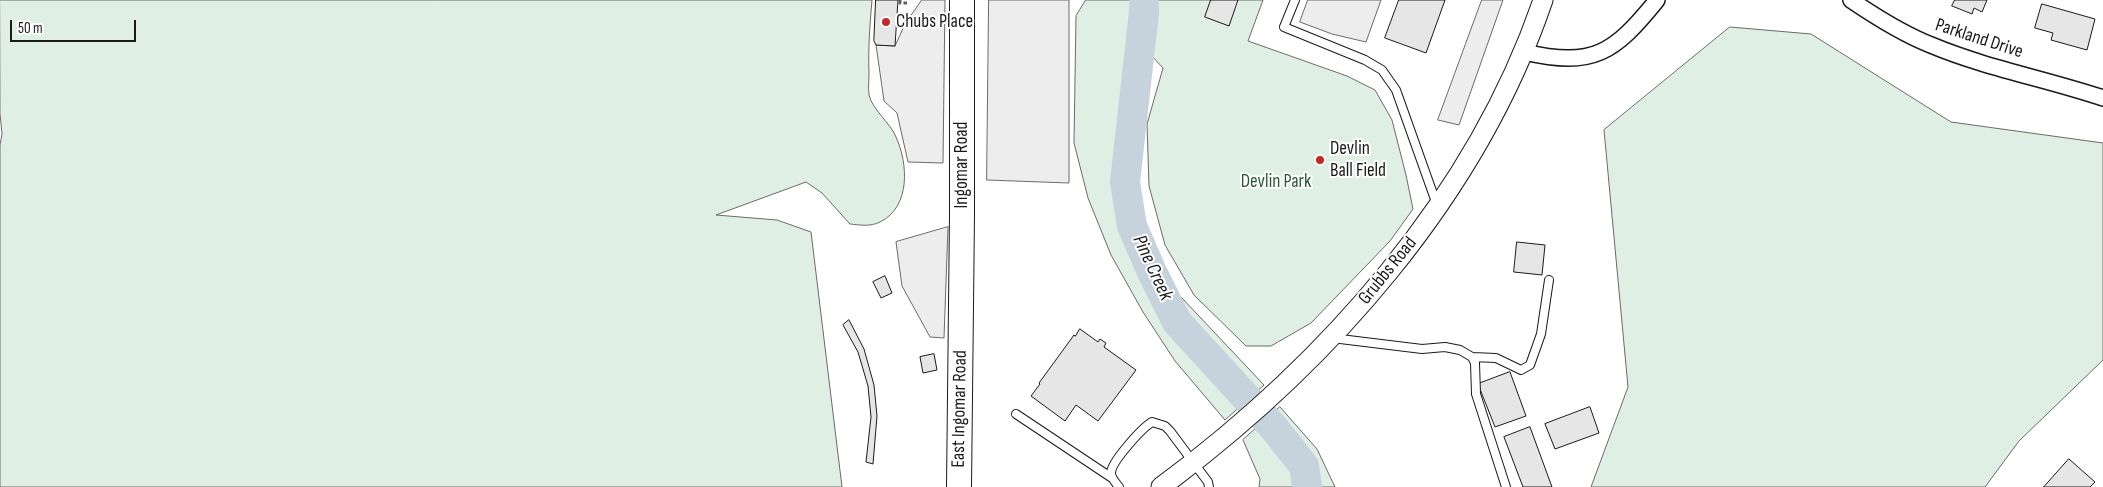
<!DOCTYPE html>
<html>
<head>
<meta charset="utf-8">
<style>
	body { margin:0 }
	#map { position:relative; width:2103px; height:487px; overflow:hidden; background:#fff; font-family:"Sofia Sans Condensed",sans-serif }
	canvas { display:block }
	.scale { position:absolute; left:10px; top:20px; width:126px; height:22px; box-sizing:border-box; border:2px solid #1a1a1a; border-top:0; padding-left:6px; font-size:15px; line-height:18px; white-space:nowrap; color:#1a1a1a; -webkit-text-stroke:4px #fff; paint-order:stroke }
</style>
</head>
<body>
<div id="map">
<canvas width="2103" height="487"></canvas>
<div class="scale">50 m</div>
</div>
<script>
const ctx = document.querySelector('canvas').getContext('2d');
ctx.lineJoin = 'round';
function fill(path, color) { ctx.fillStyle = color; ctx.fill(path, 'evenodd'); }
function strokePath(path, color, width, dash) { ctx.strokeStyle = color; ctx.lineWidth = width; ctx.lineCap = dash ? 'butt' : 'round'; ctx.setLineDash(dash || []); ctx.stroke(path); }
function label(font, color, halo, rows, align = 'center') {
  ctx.font = font + ' "Sofia Sans Condensed",sans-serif'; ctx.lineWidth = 4; ctx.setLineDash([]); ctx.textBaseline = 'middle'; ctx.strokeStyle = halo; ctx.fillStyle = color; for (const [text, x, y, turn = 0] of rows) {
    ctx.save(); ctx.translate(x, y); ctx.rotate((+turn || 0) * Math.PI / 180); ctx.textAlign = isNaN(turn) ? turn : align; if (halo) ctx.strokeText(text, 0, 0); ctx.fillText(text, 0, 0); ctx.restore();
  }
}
const green = new Path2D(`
	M 0,0 L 872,0 C 870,24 868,48 869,73 C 869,80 868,88 869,95 C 872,109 891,124 896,137 C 908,163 911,207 880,222 C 870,227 860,225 850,224 L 822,193 L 806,182 L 716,215 L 777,220 L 811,232 L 842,487 L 0,487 L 0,145 L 2,134 L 0,114 Z
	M 1086,0 L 1263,0 L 1248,41 L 1347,76 L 1375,90 L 1392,120 L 1406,175 L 1413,209 L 1390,241 L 1311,323 L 1271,346 L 1246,346 L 1194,295 L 1165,245 L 1149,186 L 1147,124 L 1163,68 L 1151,55 L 1127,147 L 1132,220 L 1164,279 L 1264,385 L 1225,420 L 1175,361 L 1143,312 L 1111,255 L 1088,198 L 1074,143 L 1076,16 Z
	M 1730,27 L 1811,34 L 1951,122 L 2103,143 L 2103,360 L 2019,441 L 1985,487 L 1591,487 L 1628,387 L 1604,130 Z
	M 1280,407 L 1317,449 L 1335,487 L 1259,487 L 1260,479 L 1243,440 Z`);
fill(green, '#e0efe3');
strokePath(green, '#6a6a6a', 1);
const parking = new Path2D(`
	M 922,0 L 945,0 L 943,163 L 908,162 L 897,113 L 884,101 L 876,45 L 895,46 L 905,24 Z
	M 989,0 L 1069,0 L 1069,183 L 987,180 Z
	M 1308,0 L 1381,0 L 1366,42 L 1332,34 L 1300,22 Z
	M 1482,0 L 1503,0 L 1459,125 L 1438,120 Z
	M 948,227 L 944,338 L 930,337 L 902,286 L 896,242 Z`);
fill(parking, '#ededed');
strokePath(parking, '#6a6a6a', 1);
strokePath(new Path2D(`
	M 1144,0 L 1144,12 L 1125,182 L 1132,226 L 1152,272 L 1177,322 L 1274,428 L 1304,466 L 1307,487`), '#c6d2dc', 30);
const building = new Path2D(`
	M 876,0 L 898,0 L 895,46 L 876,45 L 874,41 Z
	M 1211,0 L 1238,0 L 1229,26 L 1205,17 Z
	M 1399,0 L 1445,0 L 1426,53 L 1385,38 Z
	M 1955,0 L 1987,0 L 1982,12 L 1974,8 L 1972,14 L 1952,6 Z
	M 2042,4 L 2095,19 L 2087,50 L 2051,40 L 2053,33 L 2035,28 Z
	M 1517,242 L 1545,245 L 1542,275 L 1514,272 Z
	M 885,276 L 892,293 L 881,298 L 873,282 Z
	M 849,320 L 864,349 L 874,385 L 877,416 L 873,464 L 866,462 L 871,417 L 868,386 L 858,352 L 843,325 Z
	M 1080,329 L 1098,342 L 1100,339 L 1106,343 L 1104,347 L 1136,370 L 1098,421 L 1076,405 L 1065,421 L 1031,396 L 1040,384 L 1039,383 L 1074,335 L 1075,336 Z
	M 934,354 L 937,370 L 923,373 L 920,357 Z
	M 1510,372 L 1526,416 L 1495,427 L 1478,384 Z
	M 1590,407 L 1599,433 L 1555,449 L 1545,424 Z
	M 1530,427 L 1552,487 L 1523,487 L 1504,437 Z
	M 2069,459 L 2095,482 L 2090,487 L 2044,487 Z`);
fill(building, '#e6e6e6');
strokePath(building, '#1a1a1a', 1);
const service = new Path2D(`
	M 1295,0 L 1284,27 L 1365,60 L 1382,70 L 1396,90 L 1437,205
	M 1332,338 L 1422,349 L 1445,347 L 1460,350 L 1472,357 L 1475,363 L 1476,394 L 1506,487
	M 1472,357 L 1496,358 L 1521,370 L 1530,365 L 1541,334 L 1549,280
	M 1016,414 L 1112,478
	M 1119,487 C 1116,483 1111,478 1111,473 C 1111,462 1142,428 1152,422 L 1165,426 L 1170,431 L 1208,482 L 1209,487`);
const minor = new Path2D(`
	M 1851,0 C 1876,17 1903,34 1931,45 C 1986,68 2046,79 2103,98
	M 1524,52 C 1594,68 1614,53 1657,0`);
const tertiary = new Path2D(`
	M 1161,487 C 1327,364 1476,197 1543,0`);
const primary = new Path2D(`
	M 959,487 L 962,214 L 962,0`);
strokePath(service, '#1a1a1a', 10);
strokePath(minor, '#1a1a1a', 18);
strokePath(tertiary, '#1a1a1a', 21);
strokePath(primary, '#1a1a1a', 26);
strokePath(new Path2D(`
	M 900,0 L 900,3 L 907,3`), '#5f5f5f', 3, [4, 2.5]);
strokePath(service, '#fff', 8);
strokePath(minor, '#fff', 15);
strokePath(tertiary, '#fff', 19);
strokePath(primary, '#fff', 24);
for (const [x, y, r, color] of [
	[886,22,5,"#c62828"],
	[1320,160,5,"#c62828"]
]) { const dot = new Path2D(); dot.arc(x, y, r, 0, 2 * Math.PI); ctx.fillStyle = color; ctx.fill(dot); strokePath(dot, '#fff', 2); }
label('19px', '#1a1a1a', '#fff', [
	["Chubs Place",896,22],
	["Devlin",1330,149],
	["Ball Field",1330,171]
], 'left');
label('19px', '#1a1a1a', '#fff', [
	["Parkland Drive",1979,39,18],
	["Ingomar Road",962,165,-90],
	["Grubbs Road",1388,271,-51],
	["East Ingomar Road",960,409,-89]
]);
label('19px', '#2b5a34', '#fff', [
	["Devlin Park",1276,182]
]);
label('italic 20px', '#1a1a1a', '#fff', [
	["Pine Creek",1152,268,65]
]);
</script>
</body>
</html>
